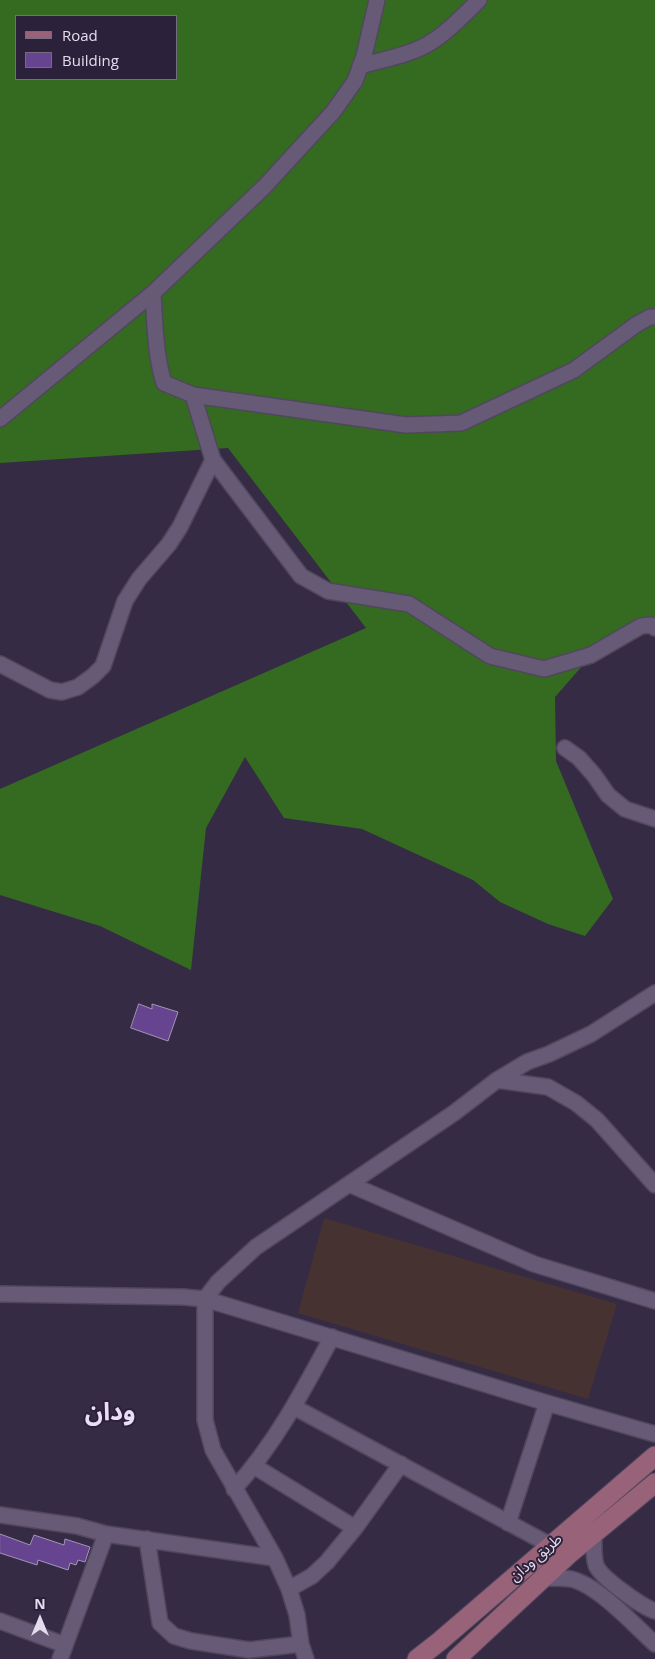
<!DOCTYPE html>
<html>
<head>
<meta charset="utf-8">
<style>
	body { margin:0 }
	#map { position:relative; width:655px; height:1659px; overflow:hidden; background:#362b45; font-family:"Open Sans",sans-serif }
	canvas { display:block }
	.legend { position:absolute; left:15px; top:15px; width:162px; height:65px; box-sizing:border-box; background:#2c213a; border:1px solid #756c82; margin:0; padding:6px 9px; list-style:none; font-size:15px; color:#e2dced }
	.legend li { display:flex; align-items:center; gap:10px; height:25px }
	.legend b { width:25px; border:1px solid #756c82 }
	.north { position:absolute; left:15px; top:1594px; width:50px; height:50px; -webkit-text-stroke:4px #2c213a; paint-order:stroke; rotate:0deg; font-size:14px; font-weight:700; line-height:20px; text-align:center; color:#e2dced }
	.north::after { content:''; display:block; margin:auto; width:18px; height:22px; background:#e2dced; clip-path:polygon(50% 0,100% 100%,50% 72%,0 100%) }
</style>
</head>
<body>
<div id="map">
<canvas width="655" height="1659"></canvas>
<ul class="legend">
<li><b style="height:6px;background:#986279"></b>Road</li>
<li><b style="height:14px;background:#67448f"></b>Building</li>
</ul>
<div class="north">N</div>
</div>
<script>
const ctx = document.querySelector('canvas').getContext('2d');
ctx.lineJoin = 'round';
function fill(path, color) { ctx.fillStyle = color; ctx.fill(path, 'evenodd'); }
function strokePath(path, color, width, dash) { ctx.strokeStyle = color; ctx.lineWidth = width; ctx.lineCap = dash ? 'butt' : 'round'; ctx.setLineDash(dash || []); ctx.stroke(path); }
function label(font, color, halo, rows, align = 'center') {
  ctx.font = font + ' "Open Sans","Noto Sans Arabic",sans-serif'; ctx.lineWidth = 4; ctx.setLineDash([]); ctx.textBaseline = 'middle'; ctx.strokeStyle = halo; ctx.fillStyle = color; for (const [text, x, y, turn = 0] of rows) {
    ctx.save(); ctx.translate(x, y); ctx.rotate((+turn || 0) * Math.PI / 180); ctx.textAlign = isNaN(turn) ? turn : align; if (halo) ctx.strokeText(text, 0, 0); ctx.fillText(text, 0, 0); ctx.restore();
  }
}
fill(new Path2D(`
	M 324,1218 L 617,1304 L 588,1399 L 298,1313 Z`), '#473232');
fill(new Path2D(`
	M 0,0 L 655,0 L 655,621 L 604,641 L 555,697 L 556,761 L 613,899 L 585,936 L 548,924 L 500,902 L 473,880 L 362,829 L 284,818 L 245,757 L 206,828 L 191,970 L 100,926 L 0,895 L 0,789 L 366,628 L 228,448 L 0,463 ZM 16,16 L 176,16 L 176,79 L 16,79 Z`), '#346b20');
const building = new Path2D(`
	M 139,1004 L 152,1009 L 152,1004 L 178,1012 L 168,1041 L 131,1028 Z
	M 0,1534 L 30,1545 L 34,1535 L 64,1545 L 65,1539 L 90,1547 L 85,1562 L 78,1560 L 76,1565 L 70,1563 L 68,1570 L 38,1560 L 37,1565 L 0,1553 Z`);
fill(building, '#67448f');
strokePath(building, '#a295b5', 1);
const minor = new Path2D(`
	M 360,66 C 384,59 412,55 433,41 C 450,30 465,14 479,0
	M 153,293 C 155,323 155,354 164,383 L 193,395 L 406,425 L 461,423 L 574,370 L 637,324 L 650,317 L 655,317
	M 0,419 L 153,293 L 264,187 L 333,112 L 355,81 L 364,56 L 377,0
	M 213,460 L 301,576 L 328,591 L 409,604 L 490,656 L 544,669 L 591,655 L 641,626 L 651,625 L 655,628
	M 0,664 L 50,690 L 62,692 L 78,687 L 93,676 L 103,666 L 125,601 L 139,579 L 169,544 L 180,527 L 213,460 L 193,395
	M 565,748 L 579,758 L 594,775 L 608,795 L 625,809 L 655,819
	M 497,1080 L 548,1087 L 576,1103 L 597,1120 L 655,1185
	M 349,1184 L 534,1264 L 655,1301
	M 0,1294 L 183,1297 L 205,1299 L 547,1403 L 655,1434
	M 294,1407 L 550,1545
	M 254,1466 L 355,1528
	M 234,1489 C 275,1444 303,1391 332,1337
	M 0,1515 L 77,1526 L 106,1534 L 60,1659
	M 508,1523 L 547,1403
	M 594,1533 C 594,1543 593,1556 596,1565 C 600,1577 642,1607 655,1611
	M 106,1534 L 275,1558
	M 147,1539 L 160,1623 L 174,1636 L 191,1641 L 249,1650 L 301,1644
	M 544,1578 C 553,1578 563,1578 571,1579 C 598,1585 634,1625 655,1644
	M 289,1589 L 312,1576 L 327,1562 L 355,1528 L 401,1464
	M 0,1621 L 65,1645
	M 306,1659 L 301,1644 L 297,1615 L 289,1589 L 275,1558 L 213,1450 L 205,1420 L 205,1299 L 218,1282 L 256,1247 L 454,1113 L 497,1080 L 527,1062 L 549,1054 L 591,1034 L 655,993`);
const major = new Path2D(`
	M 417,1659 L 440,1641 L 655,1456
	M 456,1659 L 568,1555 L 655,1483`);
strokePath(minor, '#51475d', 18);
strokePath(major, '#51475d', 21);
strokePath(minor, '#665a77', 15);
strokePath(major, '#986279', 19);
label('15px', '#e2dced', '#2c213a', [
	["طريق ودان",536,1558,-41]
]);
label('bold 25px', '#eadffa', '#2c213a', [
	["ودان",110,1413]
]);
</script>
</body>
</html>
